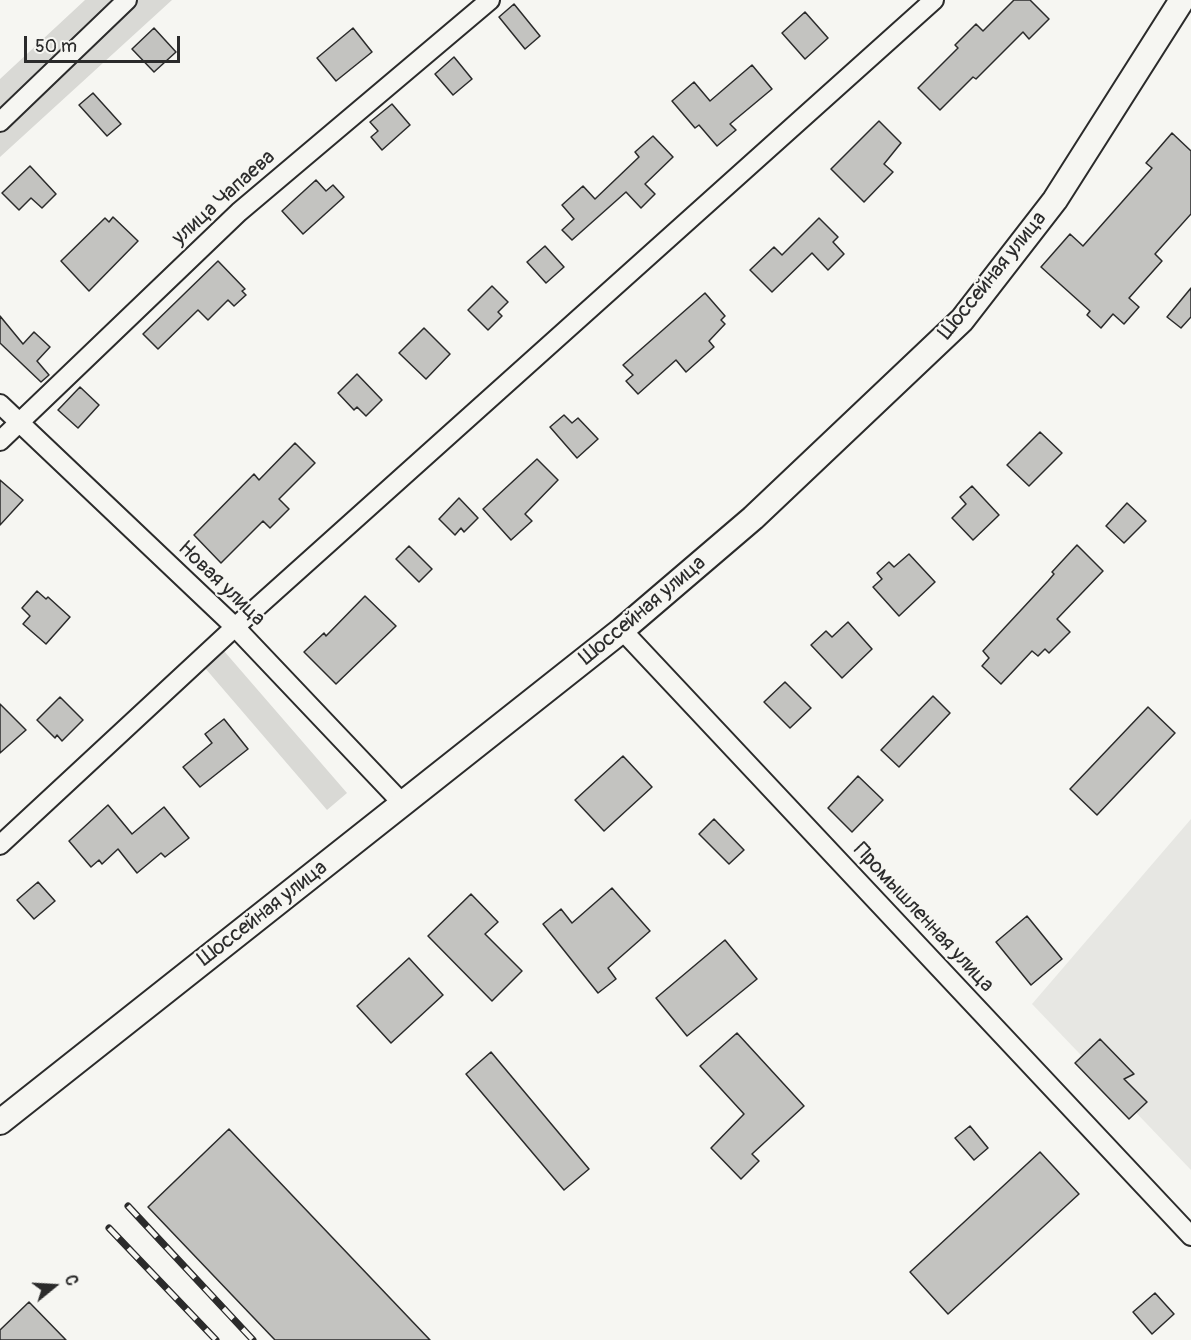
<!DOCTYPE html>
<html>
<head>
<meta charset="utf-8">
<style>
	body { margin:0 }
	#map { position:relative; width:1191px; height:1340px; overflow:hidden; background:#f6f6f2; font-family:Pangolin,sans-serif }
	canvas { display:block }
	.north { position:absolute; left:24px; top:1256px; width:60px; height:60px; -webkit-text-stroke:4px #f6f6f2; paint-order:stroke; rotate:72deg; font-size:16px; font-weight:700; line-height:24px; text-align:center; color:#2b2b2b }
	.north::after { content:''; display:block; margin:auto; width:21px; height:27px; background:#2b2b2b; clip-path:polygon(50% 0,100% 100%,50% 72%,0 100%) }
	.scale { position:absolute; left:24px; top:36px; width:156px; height:27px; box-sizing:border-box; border:3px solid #2b2b2b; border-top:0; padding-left:8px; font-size:18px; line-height:21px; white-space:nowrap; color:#2b2b2b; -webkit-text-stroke:4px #f6f6f2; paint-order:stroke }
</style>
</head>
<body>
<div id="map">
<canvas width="1191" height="1340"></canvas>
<div class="north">С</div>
<div class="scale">50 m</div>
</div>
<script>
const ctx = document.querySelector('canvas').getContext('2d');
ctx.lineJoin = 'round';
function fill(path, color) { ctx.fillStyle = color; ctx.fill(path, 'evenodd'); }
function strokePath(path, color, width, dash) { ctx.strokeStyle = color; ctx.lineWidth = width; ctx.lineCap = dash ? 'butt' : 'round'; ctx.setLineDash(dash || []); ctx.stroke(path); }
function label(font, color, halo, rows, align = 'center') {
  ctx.font = font + ' Pangolin,sans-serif'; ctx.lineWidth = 4.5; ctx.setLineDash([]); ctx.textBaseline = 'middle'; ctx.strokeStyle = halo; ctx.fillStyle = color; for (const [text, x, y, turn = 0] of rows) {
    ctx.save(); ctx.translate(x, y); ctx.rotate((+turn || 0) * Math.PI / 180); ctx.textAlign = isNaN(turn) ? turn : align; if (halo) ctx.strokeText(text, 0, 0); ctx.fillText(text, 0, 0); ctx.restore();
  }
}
fill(new Path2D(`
	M 1191,819 L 1191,1170 L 1032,1004 Z`), '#e7e7e3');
fill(new Path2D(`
	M 85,0 L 172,0 L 0,157 L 0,79 Z
	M 224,651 L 347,793 L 327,810 L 205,668 Z`), '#d9d9d5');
const building = new Path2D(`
	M 1014,0 L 1030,0 L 1049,19 L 1029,39 L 1023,32 L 976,79 L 973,77 L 940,110 L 918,88 L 958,48 L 955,45 L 976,24 L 983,31 Z
	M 514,4 L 540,36 L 525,49 L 499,17 Z
	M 805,12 L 828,38 L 805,59 L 782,33 Z
	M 154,28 L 176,52 L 154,72 L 132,49 Z
	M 353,28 L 372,52 L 336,81 L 317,58 Z
	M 454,57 L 472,79 L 453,95 L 435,74 Z
	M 752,65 L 772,89 L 730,124 L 736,130 L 717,146 L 699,125 L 695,128 L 672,101 L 694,82 L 710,101 Z
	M 93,93 L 121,124 L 107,136 L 79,105 Z
	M 392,104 L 410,125 L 382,150 L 371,137 L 378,131 L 370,122 Z
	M 879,121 L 901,143 L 884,164 L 893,172 L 864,202 L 831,169 Z
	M 1172,133 L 1191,151 L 1191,214 L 1155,254 L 1162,261 L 1129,298 L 1139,307 L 1124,324 L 1113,314 L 1101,328 L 1087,315 L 1090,311 L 1041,267 L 1070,234 L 1083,246 L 1152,168 L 1146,163 Z
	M 653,136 L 673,157 L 645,184 L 655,194 L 641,208 L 626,192 L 572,240 L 562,230 L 574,219 L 562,205 L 583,186 L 595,199 L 639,157 L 635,152 Z
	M 30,166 L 56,194 L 42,208 L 31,198 L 19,210 L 2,193 Z
	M 316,180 L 326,191 L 333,185 L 344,197 L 303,234 L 282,211 Z
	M 113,217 L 138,241 L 89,291 L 61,261 L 105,218 L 109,222 Z
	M 819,218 L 838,237 L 833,242 L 844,254 L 828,270 L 812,253 L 772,292 L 750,270 L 774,247 L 782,255 Z
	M 545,246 L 564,267 L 546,283 L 527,262 Z
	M 218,261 L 245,289 L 242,291 L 246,295 L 234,306 L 228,300 L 208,320 L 198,310 L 158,349 L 143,334 Z
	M 492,286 L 508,302 L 498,312 L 502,316 L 488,330 L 468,310 Z
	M 1191,288 L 1191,317 L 1181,328 L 1167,317 Z
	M 705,293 L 725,316 L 721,320 L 725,324 L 709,341 L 714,347 L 686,372 L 676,360 L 638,394 L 626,381 L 633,375 L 623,365 Z
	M 0,316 L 23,344 L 34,332 L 50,347 L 37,361 L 49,375 L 41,382 L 0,343 Z
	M 424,328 L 450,354 L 426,379 L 399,353 Z
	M 357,374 L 382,400 L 366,416 L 357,407 L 354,410 L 338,393 Z
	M 80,387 L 99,405 L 78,428 L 58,410 Z
	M 564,415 L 572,423 L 578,418 L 598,439 L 577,458 L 550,427 Z
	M 1040,432 L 1062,453 L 1029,486 L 1007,465 Z
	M 295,443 L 315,463 L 279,499 L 289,509 L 270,528 L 263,521 L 221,563 L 194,535 L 254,474 L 259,480 Z
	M 537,459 L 558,480 L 525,514 L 532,521 L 511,540 L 483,509 Z
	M 0,480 L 23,500 L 0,525 Z
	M 972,486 L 999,515 L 973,540 L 952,518 L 966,504 L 960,497 Z
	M 459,498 L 478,518 L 464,532 L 461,528 L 455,535 L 439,519 Z
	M 1127,503 L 1146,521 L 1124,543 L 1106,526 Z
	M 1077,545 L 1103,571 L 1057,619 L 1070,632 L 1049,653 L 1045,649 L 1038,656 L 1032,651 L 1001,684 L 982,666 L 989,658 L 983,651 L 1048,581 L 1054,574 L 1052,572 Z
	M 409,546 L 432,569 L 419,582 L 396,559 Z
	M 909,554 L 935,582 L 899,616 L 873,587 L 882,579 L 877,573 L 889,562 L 894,567 Z
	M 37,591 L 46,599 L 48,597 L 70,617 L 46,644 L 23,624 L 30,616 L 22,608 Z
	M 365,596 L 396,626 L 336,684 L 304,652 L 324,633 L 326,636 Z
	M 848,622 L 872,649 L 842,678 L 811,645 L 826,631 L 832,637 Z
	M 785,682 L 811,708 L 790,728 L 764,702 Z
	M 933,696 L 950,713 L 899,767 L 881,750 Z
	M 60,697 L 83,720 L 62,741 L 57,735 L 55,738 L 37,720 Z
	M 0,704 L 26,730 L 0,753 Z
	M 1148,707 L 1175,733 L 1097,815 L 1070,789 Z
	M 224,719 L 248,749 L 200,787 L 183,767 L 212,743 L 205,734 Z
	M 623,756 L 652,787 L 604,831 L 575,800 Z
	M 858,776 L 883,800 L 852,832 L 828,808 Z
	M 108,805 L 132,834 L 164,807 L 189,838 L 165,857 L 161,853 L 137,873 L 118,849 L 102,864 L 99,860 L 91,867 L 69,841 Z
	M 714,819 L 744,850 L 729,864 L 699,834 Z
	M 38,882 L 55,901 L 34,919 L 17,900 Z
	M 612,888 L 650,931 L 608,968 L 616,979 L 598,993 L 543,924 L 561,909 L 572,923 Z
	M 471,894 L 498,922 L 485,934 L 522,971 L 492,1001 L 428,936 Z
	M 1027,916 L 1062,959 L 1031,985 L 996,942 Z
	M 725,940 L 757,979 L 687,1036 L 656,998 Z
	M 409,958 L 443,995 L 391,1043 L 357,1006 Z
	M 737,1033 L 804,1106 L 752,1154 L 759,1161 L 741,1179 L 711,1148 L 744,1114 L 700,1066 Z
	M 1100,1039 L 1134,1074 L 1124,1079 L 1147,1102 L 1129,1119 L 1075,1063 Z
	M 491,1052 L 589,1169 L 564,1190 L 466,1074 Z
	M 970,1126 L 988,1148 L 974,1160 L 955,1138 Z
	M 229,1129 L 430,1340 L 275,1340 L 148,1207 Z
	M 1040,1152 L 1079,1194 L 948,1314 L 910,1272 Z
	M 1155,1293 L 1174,1314 L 1152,1334 L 1133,1312 Z
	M 29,1302 L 66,1340 L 0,1340 L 0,1330 Z`);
fill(building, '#c3c3c0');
strokePath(building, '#2b2b2b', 1.5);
const street = new Path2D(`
	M 0,122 L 127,0
	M 0,404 L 235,627 L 403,804
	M 0,441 L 239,212 L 490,0
	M 622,630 L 1191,1236
	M 0,845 L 235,627 L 934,0`);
const secondary = new Path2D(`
	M 0,1122 L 622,630 L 753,518 L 962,320 L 1055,200 L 1182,0`);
strokePath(street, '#2b2b2b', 22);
strokePath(secondary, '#2b2b2b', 28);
strokePath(street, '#f6f6f2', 18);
strokePath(secondary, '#f6f6f2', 24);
const rail = new Path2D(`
	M 128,1206 L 253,1340
	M 109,1228 L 216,1340`);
strokePath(rail, '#2b2b2b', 7);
strokePath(rail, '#f6f6f2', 4.5, [14]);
label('21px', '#2b2b2b', '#f6f6f2', [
	["улица Чапаева",224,198,-42],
	["Шоссейная улица",993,276,-51],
	["Новая улица",221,584,44],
	["Шоссейная улица",643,611,-40],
	["Шоссейная улица",263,914,-38],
	["Промышленная улица",923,918,47]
]);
</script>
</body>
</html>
